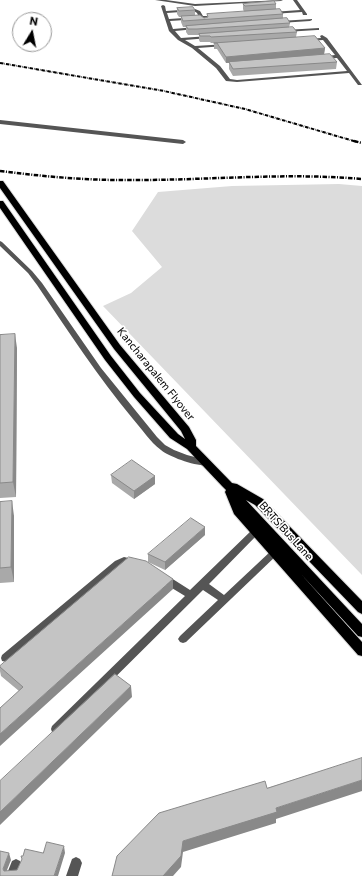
<!DOCTYPE html>
<html>
<head>
<meta charset="utf-8">
<style>
	body { margin:0 }
	#map { position:relative; width:362px; height:876px; overflow:hidden; background:#fff; font-family:Commissioner,sans-serif }
	canvas { display:block }
	.north { position:absolute; left:12px; top:12px; width:40px; height:40px; box-sizing:border-box; background:#fff; border:1px solid #999; border-radius:50%; rotate:10deg; font-size:11px; font-weight:700; line-height:16px; text-align:center; color:#000 }
	.north::after { content:''; display:block; margin:auto; width:14px; height:18px; background:#000; clip-path:polygon(50% 0,100% 100%,50% 72%,0 100%) }
</style>
</head>
<body>
<div id="map">
<canvas width="362" height="876"></canvas>
<div class="north">N</div>
</div>
<script>
const ctx = document.querySelector('canvas').getContext('2d');
ctx.lineJoin = 'round';
function fill(path, color) { ctx.fillStyle = color; ctx.fill(path, 'evenodd'); }
function strokePath(path, color, width, dash) { ctx.strokeStyle = color; ctx.lineWidth = width; ctx.lineCap = dash ? 'butt' : 'round'; ctx.setLineDash(dash || []); ctx.stroke(path); }
function label(font, color, halo, rows, align = 'center') {
  ctx.font = font + ' Commissioner,sans-serif'; ctx.lineWidth = 3.5; ctx.setLineDash([]); ctx.textBaseline = 'middle'; ctx.strokeStyle = halo; ctx.fillStyle = color; for (const [text, x, y, turn = 0] of rows) {
    ctx.save(); ctx.translate(x, y); ctx.rotate((+turn || 0) * Math.PI / 180); ctx.textAlign = isNaN(turn) ? turn : align; if (halo) ctx.strokeText(text, 0, 0); ctx.fillText(text, 0, 0); ctx.restore();
  }
}
fill(new Path2D(`
	M 339,184 L 362,186 L 362,575 L 103,306 L 131,293 L 162,267 L 132,231 L 158,192 L 232,186 Z`), '#dcdcdc');
const primary = new Path2D(`
	M 0,181 L 3,181 L 120,345 L 189,427 L 196,440 L 196,446 L 232,483 L 237,484 L 263,499 L 362,601 L 362,614 L 358,612 L 255,505 L 246,500 L 362,624 L 362,637 L 358,636 L 300,573 L 362,642 L 362,656 L 358,655 L 234,514 L 225,492 L 226,490 L 222,486 L 187,449 L 170,438 L 134,397 L 105,360 L 0,208 L 0,201 L 3,201 L 111,356 L 140,393 L 178,434 L 185,439 L 181,431 L 114,349 L 0,188 Z`);
strokePath(primary, '#dbdbdb', 2);
fill(new Path2D(`
	M 293,0 L 297,0 L 307,14 L 307,15 L 303,15 L 302,12 L 272,14 L 270,13 L 272,12 L 300,10 Z
	M 163,5 L 165,6 L 166,11 L 195,9 L 200,11 L 203,16 L 217,16 L 217,17 L 205,19 L 206,22 L 204,23 L 200,19 L 170,21 L 173,29 L 196,27 L 198,28 L 196,29 L 175,31 L 181,38 L 209,36 L 211,37 L 209,38 L 185,40 L 195,46 L 227,44 L 227,46 L 225,46 L 198,48 L 220,66 L 230,79 L 237,80 L 347,71 L 337,58 L 320,59 L 320,57 L 335,55 L 323,40 L 307,41 L 305,40 L 307,39 L 321,38 L 320,36 L 322,35 L 327,38 L 362,85 L 358,85 L 349,73 L 237,82 L 226,81 L 216,68 L 192,48 L 178,40 L 169,31 L 161,6 ZM 194,11 L 197,13 L 199,17 L 169,19 L 167,13 Z
	M 312,19 L 312,20 L 310,21 L 280,23 L 278,22 L 280,21 Z
	M 319,28 L 319,30 L 317,30 L 285,32 L 283,31 L 285,30 Z
	M 0,120 L 183,140 L 186,142 L 183,144 L 0,124 Z
	M 256,528 L 259,529 L 260,531 L 259,533 L 209,584 L 224,595 L 272,550 L 275,549 L 278,550 L 280,552 L 278,554 L 186,642 L 183,643 L 180,642 L 178,639 L 180,636 L 218,600 L 203,590 L 60,732 L 56,734 L 52,732 L 51,729 L 52,726 L 185,596 L 162,582 L 160,579 L 162,576 L 165,575 L 168,576 L 190,590 L 253,529 Z
	M 124,557 L 137,560 L 139,562 L 137,564 C 132,566 127,564 121,567 L 10,661 L 6,662 L 2,661 L 1,658 L 2,655 L 115,561 Z
	M 76,857 L 80,859 L 82,863 L 78,876 L 66,876 L 72,859 Z
	M 16,859 L 20,861 L 22,865 L 18,876 L 6,876 L 12,861 Z`), '#555');
fill(new Path2D(`
	M 155,0 L 166,0 L 195,4 L 283,0 L 281,1 L 195,6 Z
	M 0,241 L 2,242 L 32,271 L 42,283 L 101,368 L 157,437 L 165,445 L 174,450 L 187,455 L 210,461 L 211,463 L 210,465 C 200,468 169,457 161,450 C 150,442 142,429 133,419 C 98,377 68,331 37,285 L 28,273 L 0,246 Z`), '#555');
fill(primary, '#000');
strokePath(new Path2D(`
	M 0,63 L 164,91 L 245,109 L 357,142`), '#000', 2, [3.5, 1, 0.5, 1]);
strokePath(new Path2D(`
	M 354,141 L 362,143
	M 0,171 C 40,176 81,180 121,180 C 203,181 281,172 362,179`), '#000', 2.5, [4.5, 1.5, 1, 1.5]);
fill(new Path2D(`
	M 243,4 L 276,4 L 276,9 L 283,14 L 283,19 L 290,23 L 289,28 L 297,32 L 296,37 L 325,48 L 324,54 L 337,62 L 336,69 L 233,76 L 229,69 L 229,63 L 226,63 L 217,49 L 214,49 L 214,43 L 211,43 L 210,42 L 200,42 L 199,40 L 199,35 L 188,35 L 186,32 L 186,27 L 183,27 L 181,22 L 181,17 L 179,17 L 177,14 L 177,8 L 195,10 L 195,15 L 204,18 L 207,17 L 207,14 L 244,12 L 243,9 Z
	M 0,335 L 17,348 L 16,497 L 0,498 Z
	M 111,475 L 155,476 L 155,484 L 134,499 L 112,483 Z
	M 0,502 L 14,516 L 14,582 L 0,583 Z
	M 205,535 L 165,570 L 148,562 L 148,554 Z
	M 173,589 L 19,691 L 1,676 L 0,671 L 0,666 Z`), '#a9a9a9');
fill(new Path2D(`
	M 325,48 L 324,54 L 226,63 L 226,57 Z
	M 15,334 L 17,348 L 16,497 L 13,482 Z
	M 155,476 L 155,484 L 134,499 L 134,491 Z
	M 12,501 L 14,516 L 14,582 L 11,567 Z
	M 205,527 L 205,535 L 165,570 L 165,562 Z
	M 173,579 L 173,589 L 0,746 L 0,734 Z
	M 131,686 L 132,697 L 0,825 L 0,812 Z
	M 362,780 L 362,791 L 276,819 L 276,823 L 183,852 L 181,867 L 173,876 L 162,876 L 183,841 L 276,808 Z
	M 64,846 L 65,853 L 58,876 L 54,876 Z
	M 9,853 L 11,860 L 5,875 L 3,869 Z`), '#898989');
const building = new Path2D(`
	M 274,1 L 276,4 L 245,6 L 243,4 Z
	M 193,7 L 195,10 L 179,11 L 177,8 Z
	M 280,9 L 283,14 L 183,21 L 181,16 L 200,15 L 204,18 L 208,17 L 207,14 Z
	M 287,18 L 290,23 L 197,29 L 188,29 L 186,26 Z
	M 293,27 L 297,32 L 211,37 L 210,36 L 200,36 L 199,34 Z
	M 315,36 L 325,48 L 226,57 L 217,43 L 214,43 Z
	M 330,54 L 337,62 L 233,69 L 229,62 Z
	M 15,334 L 13,482 L 0,483 L 0,335 Z
	M 132,460 L 155,476 L 134,491 L 111,475 Z
	M 12,501 L 11,567 L 0,568 L 0,502 Z
	M 191,518 L 205,527 L 165,562 L 148,554 Z
	M 129,557 L 146,561 L 173,579 L 0,734 L 0,708 L 23,687 L 0,667 L 0,666 Z
	M 115,674 L 131,686 L 0,812 L 0,781 Z
	M 362,758 L 362,780 L 276,808 L 277,812 L 183,841 L 181,856 L 163,876 L 112,876 L 117,856 L 159,813 L 265,781 L 267,788 Z
	M 47,842 L 64,846 L 54,876 L 0,876 L 0,851 L 9,853 L 3,869 L 4,871 L 17,870 L 22,859 L 21,856 L 23,856 L 25,849 L 43,853 Z`);
fill(building, '#c4c4c4');
strokePath(building, '#898989', 1);
label('11px', '#000', '#fff', [
	["Kancharapalem Flyover",156,374,51],
	["BRTS Bus Lane",286,531,48]
]);
</script>
</body>
</html>
